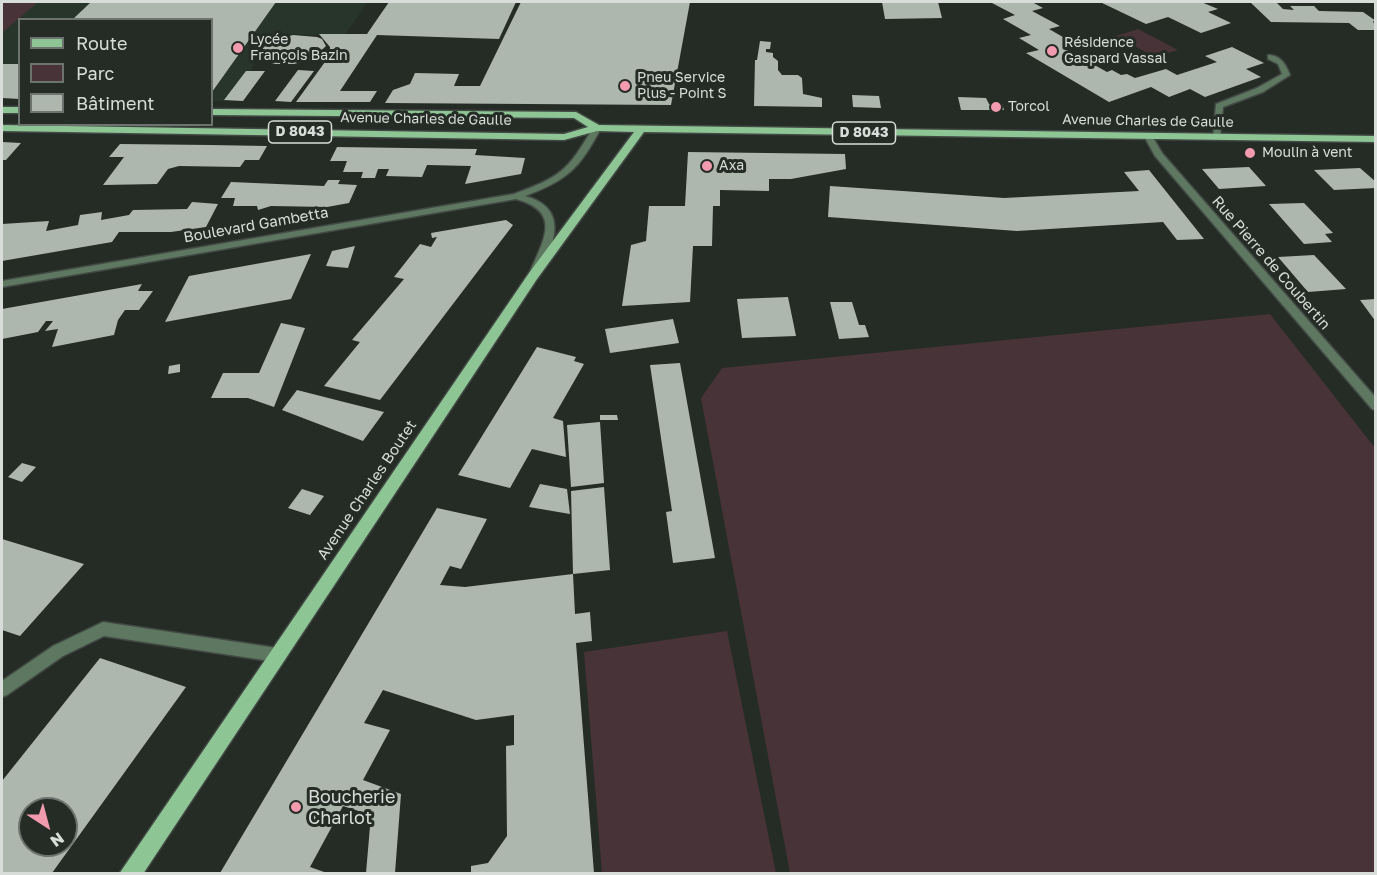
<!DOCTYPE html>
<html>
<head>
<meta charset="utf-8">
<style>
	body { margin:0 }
	#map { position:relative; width:1377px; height:875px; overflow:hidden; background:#252c26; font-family:"Golos Text",sans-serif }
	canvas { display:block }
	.frame { position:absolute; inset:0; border:3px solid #d8ddd9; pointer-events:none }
	.legend { position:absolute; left:18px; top:18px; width:195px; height:108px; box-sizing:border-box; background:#252c26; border:2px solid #6d736e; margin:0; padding:8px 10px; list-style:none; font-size:18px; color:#d8ddd9 }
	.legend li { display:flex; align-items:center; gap:12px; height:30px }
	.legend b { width:30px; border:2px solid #6d736e }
	.north { position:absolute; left:18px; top:797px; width:60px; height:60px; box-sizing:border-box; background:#252c26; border:2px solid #6d736e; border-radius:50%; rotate:144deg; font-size:16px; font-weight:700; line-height:24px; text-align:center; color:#d8ddd9 }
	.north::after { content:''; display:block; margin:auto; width:21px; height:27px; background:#f29aae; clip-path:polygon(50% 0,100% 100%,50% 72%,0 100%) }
</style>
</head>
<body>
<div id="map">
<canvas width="1377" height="875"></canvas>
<div class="frame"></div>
<ul class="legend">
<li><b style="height:8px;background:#8ec595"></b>Route</li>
<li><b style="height:16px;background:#483338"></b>Parc</li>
<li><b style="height:16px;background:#aeb7ae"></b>Bâtiment</li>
</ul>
<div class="north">N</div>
</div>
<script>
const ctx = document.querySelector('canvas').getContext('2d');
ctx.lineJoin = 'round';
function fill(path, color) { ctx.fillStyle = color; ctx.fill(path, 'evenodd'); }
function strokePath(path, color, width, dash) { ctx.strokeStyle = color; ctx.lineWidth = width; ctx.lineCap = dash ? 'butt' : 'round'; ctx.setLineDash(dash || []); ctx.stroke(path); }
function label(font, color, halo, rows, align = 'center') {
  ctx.font = font + ' "Golos Text",sans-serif'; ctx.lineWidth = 6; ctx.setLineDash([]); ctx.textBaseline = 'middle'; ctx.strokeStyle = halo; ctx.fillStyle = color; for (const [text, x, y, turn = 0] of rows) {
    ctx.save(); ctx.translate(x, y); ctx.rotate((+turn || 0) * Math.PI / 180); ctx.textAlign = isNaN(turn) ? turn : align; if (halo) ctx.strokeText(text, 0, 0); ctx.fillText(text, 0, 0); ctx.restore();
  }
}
fill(new Path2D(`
	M 2,2 L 368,2 L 344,36 L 293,34 L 271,41 L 257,55 L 251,71 L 265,71 L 243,101 L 212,101 L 212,20 L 20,20 L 19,99 L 2,98 Z`), '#28352a');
fill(new Path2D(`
	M 2,2 L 38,2 L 2,33 Z
	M 1138,29 L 1178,50 L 1155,57 L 1116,36 Z
	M 1270,314 L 1375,448 L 1375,873 L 790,873 L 701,398 L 722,368 Z
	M 727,631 L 776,873 L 602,873 L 584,652 Z`), '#483338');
fill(new Path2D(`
	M 91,2 L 276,2 L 212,92 L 212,20 L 72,20 Z
	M 389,2 L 516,2 L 499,39 L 377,35 L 340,91 L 377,91 L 370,102 L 296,102 L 330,55 L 330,47 L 319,34 L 367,34 Z
	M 521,2 L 690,2 L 671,105 L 385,103 L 393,90 L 410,84 L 415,73 L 459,74 L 454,86 L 480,86 Z
	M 882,2 L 938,2 L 942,18 L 885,19 Z
	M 990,2 L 1032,2 L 1043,8 L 1032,11 L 1060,26 L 1049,29 L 1075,44 L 1064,48 L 1107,72 L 1112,70 L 1121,75 L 1127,74 L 1135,78 L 1166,69 L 1177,75 L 1217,62 L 1205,56 L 1232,47 L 1264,63 L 1246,69 L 1261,77 L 1205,97 L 1190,89 L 1169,97 L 1151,87 L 1109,102 L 1026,53 L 1039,50 L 1019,38 L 1031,35 L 1003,19 L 1015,15 Z
	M 1100,2 L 1201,2 L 1218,9 L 1208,12 L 1231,23 L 1201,33 L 1168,17 L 1146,24 Z
	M 1250,2 L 1276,2 L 1283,9 L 1294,10 L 1290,6 L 1314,6 L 1319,11 L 1363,12 L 1376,21 L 1373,21 L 1376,30 L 1358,30 L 1349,23 L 1271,22 Z
	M 293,35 L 317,37 L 322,39 L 326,46 L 312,59 L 294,64 L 275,64 L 263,60 L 261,51 L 264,47 L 276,40 Z
	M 760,41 L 771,42 L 770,49 L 766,49 L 766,52 L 773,53 L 773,57 L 778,61 L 778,70 L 782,75 L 798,75 L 802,78 L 803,94 L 822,98 L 822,107 L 754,106 L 755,60 L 757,60 Z
	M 2,64 L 20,64 L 20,99 L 2,98 Z
	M 298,70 L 314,71 L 291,102 L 275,101 Z
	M 246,71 L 265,71 L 243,101 L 224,100 Z
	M 852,95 L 879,96 L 881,108 L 853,107 Z
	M 958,97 L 986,98 L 989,104 L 1002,104 L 1004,110 L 961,110 Z
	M 2,142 L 21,143 L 6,160 L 2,160 Z
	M 120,144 L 210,145 L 267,146 L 259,160 L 245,160 L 240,167 L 179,166 L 168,169 L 157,184 L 103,185 L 124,157 L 109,157 Z
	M 337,147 L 477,149 L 475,155 L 525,158 L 521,174 L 465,184 L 471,166 L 427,165 L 422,177 L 386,176 L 389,169 L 378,169 L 375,178 L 361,178 L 363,172 L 343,172 L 347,161 L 330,161 Z
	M 688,152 L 845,154 L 846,169 L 791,179 L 769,179 L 769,191 L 720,190 L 720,206 L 713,206 L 712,246 L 693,246 L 690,302 L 622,306 L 631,245 L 646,241 L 649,206 L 685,206 Z
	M 1249,167 L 1266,186 L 1219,189 L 1202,169 Z
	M 1360,168 L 1376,182 L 1376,188 L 1334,190 L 1314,170 Z
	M 1149,170 L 1204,239 L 1177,240 L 1163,222 L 1017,231 L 828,217 L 830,186 L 1004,198 L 1139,191 L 1124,172 Z
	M 328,180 L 340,180 L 338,184 L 357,185 L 349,203 L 327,207 L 271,206 L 258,210 L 257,206 L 233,206 L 235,198 L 221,198 L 231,182 L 324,186 Z
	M 192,202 L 218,204 L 206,227 L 171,232 L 119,232 L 112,242 L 2,261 L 2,224 L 49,221 L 46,231 L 78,225 L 80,215 L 102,212 L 101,220 L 129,215 L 133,210 L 187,209 Z
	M 1304,203 L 1333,233 L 1325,234 L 1332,242 L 1304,244 L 1269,204 Z
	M 506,220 L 513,225 L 380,400 L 324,386 L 360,342 L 352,340 L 404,279 L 394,277 L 420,244 L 431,247 L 437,237 L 432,238 L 431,233 Z
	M 355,246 L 348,268 L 326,266 L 332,251 Z
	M 311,254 L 291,299 L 165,322 L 189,276 Z
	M 1314,255 L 1346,289 L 1308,292 L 1278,257 Z
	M 142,284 L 138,291 L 153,291 L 139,310 L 125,310 L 118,320 L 114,335 L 52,347 L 58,329 L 45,331 L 53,321 L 46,321 L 38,332 L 2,339 L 2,309 Z
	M 788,297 L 796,336 L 742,338 L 737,299 Z
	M 1376,299 L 1376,322 L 1360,300 Z
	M 830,302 L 852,302 L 859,325 L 865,325 L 869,337 L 839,339 Z
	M 673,319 L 679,343 L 610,353 L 605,329 Z
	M 281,323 L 305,328 L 274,407 L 248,398 L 211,398 L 223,373 L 259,373 Z
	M 537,347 L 576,357 L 574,361 L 584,364 L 553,418 L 563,421 L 566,457 L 532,449 L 510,488 L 458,475 Z
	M 680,363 L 715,558 L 673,563 L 666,512 L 672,511 L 650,365 Z
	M 180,364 L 180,372 L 168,374 L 169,366 Z
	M 297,390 L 348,403 L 384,412 L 363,441 L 282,410 Z
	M 600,415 L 617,415 L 618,420 L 600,420 Z
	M 600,422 L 604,483 L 571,487 L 567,425 Z
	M 22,463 L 36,467 L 22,482 L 8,477 Z
	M 540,484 L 567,489 L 570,514 L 529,507 Z
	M 604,487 L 610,570 L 573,574 L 571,491 Z
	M 302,489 L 324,496 L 310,515 L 288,508 Z
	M 437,508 L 487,519 L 461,569 L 450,566 L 440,585 L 465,587 L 573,574 L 575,614 L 590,612 L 592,641 L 576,643 L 594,873 L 471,873 L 471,866 L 488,863 L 507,836 L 506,746 L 514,745 L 514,715 L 476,720 L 383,690 L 364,723 L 390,730 L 363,780 L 401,794 L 395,873 L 366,873 L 371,815 L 343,806 L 310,867 L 327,873 L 220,873 Z
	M 2,539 L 84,564 L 20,636 L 2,630 Z
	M 100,658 L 186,687 L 52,873 L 2,873 L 2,781 ZM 30,809 L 66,809 L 66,845 L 30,845 Z`), '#aeb7ae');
const service = new Path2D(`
	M 1268,55 C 1281,55 1286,65 1290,75 L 1263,92 L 1223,107 L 1220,137 L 1213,139 L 1216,104 L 1257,88 L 1282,74 L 1278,64 L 1268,59 Z
	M 103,622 L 277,648 L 282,650 L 284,655 L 282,660 L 277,662 L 104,636 L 63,656 L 7,695 L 2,697 L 2,681 L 53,646 Z`);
const minor = new Path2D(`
	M 1145,134 L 1151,134 L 1162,153 L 1376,398 L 1376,410 L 1372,409 L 1155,156 L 1144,136 Z`);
const tertiary = new Path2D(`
	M 594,126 L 601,128 C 580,168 568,180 525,196 C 569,208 555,244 539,274 L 535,275 L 530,272 C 544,239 562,212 516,199 L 2,287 L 2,281 L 514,194 C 563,176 568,170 594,126 Z`);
const primary = new Path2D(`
	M 2,107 L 20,107 L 20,113 L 2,113 Z
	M 212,109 L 576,112 L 599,125 L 1376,136 L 1376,142 L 644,132 L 537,279 L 143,874 L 119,874 L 529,273 L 634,132 L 597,131 L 564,140 L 2,131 L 2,125 L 564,134 L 588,127 L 574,118 L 212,115 Z`);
strokePath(service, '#424843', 3);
strokePath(minor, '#424843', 3);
strokePath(tertiary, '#424843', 3);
strokePath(primary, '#424843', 3);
fill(service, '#5d7760');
fill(minor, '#5d7760');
fill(tertiary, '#5d7760');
fill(primary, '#8ec595');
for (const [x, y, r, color] of [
	[238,48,6,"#f29aae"],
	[1052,51,6,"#f29aae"],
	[625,86,6,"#f29aae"],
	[996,107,6,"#f29aae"],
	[1250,153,6,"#f29aae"],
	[707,166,6,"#f29aae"],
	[296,807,6,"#f29aae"]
]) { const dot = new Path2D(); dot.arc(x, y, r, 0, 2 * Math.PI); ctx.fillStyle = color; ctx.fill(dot); strokePath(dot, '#252c26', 2); }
label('14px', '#d8ddd9', '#252c26', [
	["Lycée",250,40],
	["François Bazin",250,56],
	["Résidence",1064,43],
	["Gaspard Vassal",1064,59],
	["Pneu Service",637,78],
	["Plus - Point S",637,94],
	["Torcol",1008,107],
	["Moulin à vent",1262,153],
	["Axa",719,166]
], 'left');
label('14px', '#d8ddd9', '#252c26', [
	["Avenue Charles de Gaulle",426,119,1],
	["Avenue Charles de Gaulle",1148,121,1]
]);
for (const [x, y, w] of [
	[300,132,63],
	[864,133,63]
]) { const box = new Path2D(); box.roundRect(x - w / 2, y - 11, w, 22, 4.5); ctx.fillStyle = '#252c26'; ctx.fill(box); strokePath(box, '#d8ddd9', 1.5); }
label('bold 14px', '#d8ddd9', null, [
	["D 8043",300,132],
	["D 8043",864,133]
]);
label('15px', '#d8ddd9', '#252c26', [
	["Boulevard Gambetta",256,225,-10],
	["Rue Pierre de Coubertin",1271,263,49],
	["Avenue Charles Boutet",367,490,-56]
]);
label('18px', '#d8ddd9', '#252c26', [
	["Boucherie",308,797],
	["Charlot",308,818]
], 'left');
</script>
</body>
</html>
